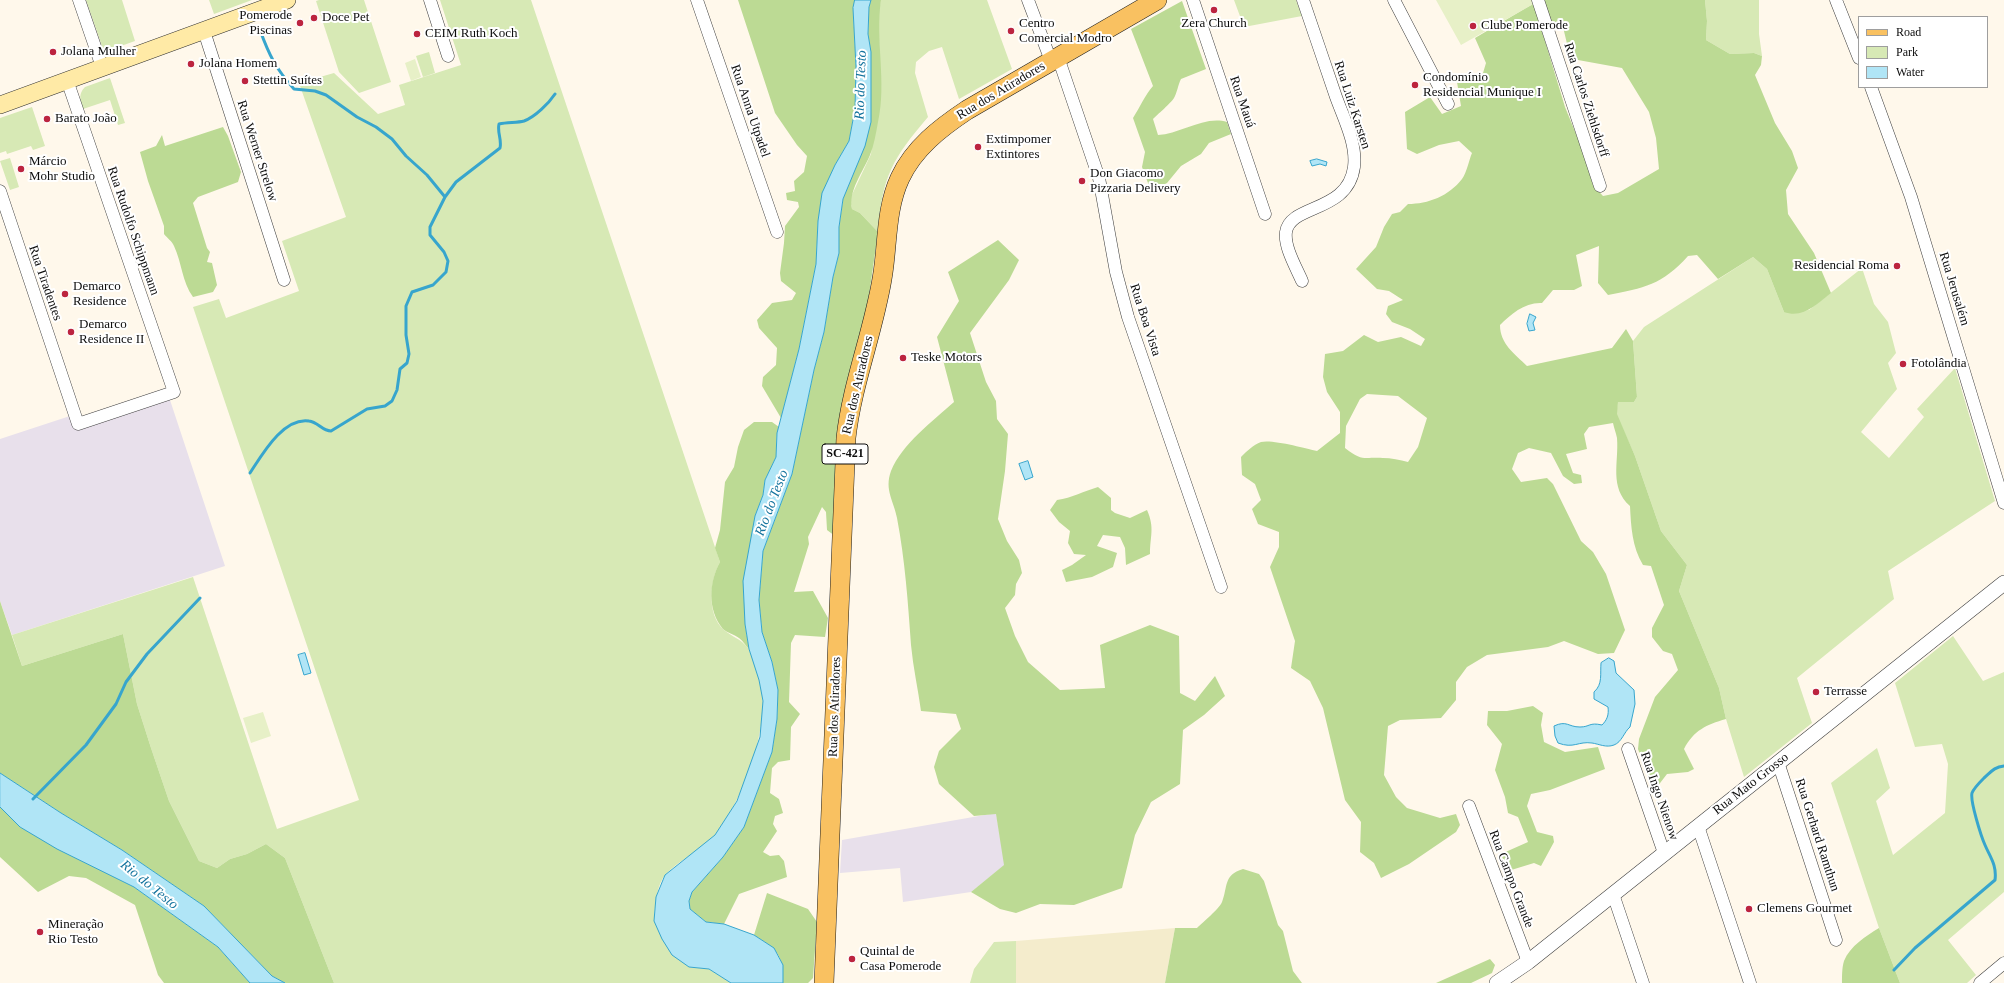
<!DOCTYPE html>
<html>
<head>
<meta charset="utf-8">
<style>
	body { margin:0 }
	#map { position:relative; width:2004px; height:983px; overflow:hidden; background:#fff8eb; font-family:Georgia,serif }
	canvas { display:block }
	.legend { position:absolute; left:1858px; top:16px; width:130px; height:72px; box-sizing:border-box; background:#fff; border:1px solid #9e9e9e; margin:0; padding:5px 7px; list-style:none; font-size:12px; color:#0c0c0c }
	.legend li { display:flex; align-items:center; gap:8px; height:20px }
	.legend b { width:20px; border:1px solid #9e9e9e }
</style>
</head>
<body>
<div id="map">
<canvas width="2004" height="983"></canvas>
<ul class="legend">
<li><b style="height:5px;background:#f9c161"></b>Road</li>
<li><b style="height:11px;background:#d7e9b5"></b>Park</li>
<li><b style="height:11px;background:#b0e5f6"></b>Water</li>
</ul>
</div>
<script>
const ctx = document.querySelector('canvas').getContext('2d');
ctx.lineJoin = 'round';
function fill(path, color) { ctx.fillStyle = color; ctx.fill(path, 'evenodd'); }
function strokePath(path, color, width, dash) { ctx.strokeStyle = color; ctx.lineWidth = width; ctx.lineCap = dash ? 'butt' : 'round'; ctx.setLineDash(dash || []); ctx.stroke(path); }
function label(font, color, halo, rows, align = 'center') {
  ctx.font = font + ' Georgia,serif'; ctx.lineWidth = 4; ctx.setLineDash([]); ctx.textBaseline = 'middle'; ctx.strokeStyle = halo; ctx.fillStyle = color; for (const [text, x, y, turn = 0] of rows) {
    ctx.save(); ctx.translate(x, y); ctx.rotate((+turn || 0) * Math.PI / 180); ctx.textAlign = isNaN(turn) ? turn : align; if (halo) ctx.strokeText(text, 0, 0); ctx.fillText(text, 0, 0); ctx.restore();
  }
}
fill(new Path2D(`
	M 169,397 L 225,566 L 12,635 L 0,601 L 0,439 L 70,416 L 75,429 Z
	M 996,813 L 1005,865 L 971,892 L 903,902 L 900,868 L 840,873 L 842,840 Z`), '#e8e0eb');
fill(new Path2D(`
	M 1175,928 L 1165,983 L 1016,983 L 1016,941 Z`), '#f4eccc');
fill(new Path2D(`
	M 86,0 L 122,0 L 135,41 L 104,52 Z
	M 209,0 L 252,0 L 214,14 Z
	M 319,0 L 364,0 L 391,82 L 359,93 L 339,72 L 316,1 Z
	M 440,0 L 531,0 L 720,562 C 710,580 706,614 724,630 C 732,637 740,638 748,648 C 755,657 763,690 763,703 C 762,746 742,800 715,835 C 702,851 680,859 666,874 C 656,885 655,907 654,921 L 689,967 L 709,969 L 731,983 L 334,983 L 285,858 L 266,844 L 247,854 L 230,859 L 217,868 L 199,861 L 169,801 L 151,748 L 137,704 L 123,634 L 22,666 L 12,635 L 193,577 L 277,829 L 359,800 L 193,307 L 219,299 L 226,318 L 299,291 L 282,241 L 346,217 L 299,83 L 334,73 L 378,114 L 405,105 L 399,85 L 461,65 Z
	M 881,0 L 987,0 L 1012,69 L 959,99 L 942,47 L 929,51 L 916,62 L 915,73 L 928,117 C 893,158 882,176 878,232 L 860,213 L 852,209 L 850,199 L 871,154 L 880,64 L 878,16 Z
	M 1234,0 L 1296,0 L 1302,16 L 1244,27 Z
	M 1705,0 L 1759,0 L 1759,34 L 1762,56 L 1754,53 L 1730,54 L 1706,40 L 1707,21 Z
	M 429,52 L 435,73 L 423,77 L 416,56 Z
	M 110,78 L 125,123 L 118,125 L 110,100 L 83,109 C 80,100 78,94 85,87 Z
	M 32,107 L 45,146 L 33,150 L 31,146 L 7,154 L 6,151 L 0,153 L 0,118 Z
	M 10,158 L 19,187 L 10,190 L 0,161 Z
	M 1753,257 L 1767,269 L 1784,312 L 1809,310 L 1862,268 L 1874,304 L 1888,322 L 1896,353 L 1888,363 L 1897,389 L 1861,432 L 1889,458 L 1924,417 L 1917,409 L 1955,368 L 1995,501 L 1888,571 L 1894,599 L 1797,678 L 1812,723 L 1744,777 L 1726,719 L 1719,688 L 1679,591 L 1687,565 L 1661,531 L 1635,456 L 1616,414 L 1618,402 L 1634,402 L 1637,397 L 1633,341 L 1644,327 Z
	M 1953,636 L 1983,681 L 2004,672 L 2004,892 L 1948,940 L 1976,975 L 1967,983 L 1900,983 L 1879,928 L 1831,783 L 1877,748 L 1890,788 L 1876,801 L 1893,855 L 1945,813 L 1948,764 L 1942,744 L 1915,747 L 1895,683 Z
	M 1016,941 L 1016,983 L 970,983 L 974,969 L 994,942 Z`), '#d7e9b5');
fill(new Path2D(`
	M 738,0 L 855,0 L 853,8 L 856,67 L 855,109 L 849,141 L 835,165 L 818,221 L 816,264 L 799,349 L 781,418 L 762,386 L 763,377 L 776,365 L 777,348 L 759,328 L 757,320 L 772,303 L 792,300 L 796,293 L 781,281 L 780,273 L 784,243 L 785,226 L 799,207 L 798,202 L 787,200 L 786,193 L 795,191 L 794,181 L 804,172 L 807,156 L 797,145 L 775,113 Z
	M 871,0 L 881,0 C 875,40 887,82 878,122 C 876,133 874,145 870,155 C 863,172 848,191 852,209 L 860,213 L 878,232 L 835,536 L 827,530 L 826,512 L 822,507 L 808,537 L 809,544 L 794,592 L 813,591 L 828,618 L 825,637 L 795,635 L 791,643 L 789,702 L 800,714 L 791,727 L 790,760 L 778,762 L 772,768 L 770,793 L 779,799 L 783,813 L 775,816 L 773,824 L 777,831 L 763,852 L 770,856 L 779,855 L 784,861 L 787,877 L 739,894 L 724,924 L 706,922 L 690,909 L 689,901 L 692,892 L 723,857 L 744,827 L 772,752 L 777,719 L 778,690 L 772,662 L 762,632 L 759,600 L 763,551 L 792,474 L 814,370 L 824,332 L 833,277 L 839,253 L 839,227 L 843,199 L 871,122 L 871,52 L 868,34 L 869,7 Z
	M 1537,0 L 1705,0 L 1707,21 L 1706,40 L 1730,54 L 1754,53 L 1762,56 L 1761,65 L 1755,75 L 1775,123 L 1792,151 L 1798,168 L 1786,190 L 1788,214 L 1814,253 L 1831,293 C 1817,304 1803,319 1784,312 L 1767,269 L 1753,257 L 1718,279 L 1697,255 L 1688,256 C 1662,285 1644,288 1608,295 L 1598,283 L 1599,246 L 1576,255 L 1582,286 L 1574,290 L 1553,290 L 1542,303 C 1525,302 1511,314 1500,325 C 1500,344 1515,354 1527,366 L 1612,348 L 1626,329 L 1633,341 L 1637,397 L 1634,402 L 1618,402 L 1617,414 L 1635,456 L 1661,531 L 1687,565 L 1679,591 L 1719,688 L 1726,719 C 1706,725 1694,730 1684,749 L 1694,769 L 1688,772 L 1667,774 L 1657,787 L 1650,783 L 1638,749 L 1639,739 L 1655,697 L 1678,670 L 1672,654 L 1663,651 L 1652,637 L 1652,628 L 1664,605 L 1651,566 L 1643,565 C 1632,547 1631,526 1630,506 C 1609,487 1619,463 1617,438 C 1616,433 1614,428 1613,423 L 1589,427 L 1584,434 L 1587,449 L 1566,454 L 1573,473 L 1581,475 L 1582,483 L 1574,484 L 1563,476 L 1551,453 L 1529,448 L 1518,453 L 1512,469 L 1521,482 L 1547,478 L 1553,484 L 1581,541 L 1593,552 L 1606,574 L 1625,630 L 1614,653 L 1598,654 L 1564,641 L 1548,647 L 1487,655 L 1467,667 L 1456,682 L 1456,700 L 1441,718 L 1400,720 L 1388,726 L 1384,775 L 1396,797 L 1407,808 L 1440,818 L 1456,814 L 1460,825 L 1456,832 L 1409,864 L 1381,878 L 1374,863 L 1360,852 L 1361,822 L 1345,800 L 1323,708 L 1310,681 L 1291,668 L 1295,641 L 1270,567 L 1279,547 L 1279,532 L 1258,524 L 1252,509 L 1261,500 L 1255,484 L 1242,475 L 1241,457 C 1247,451 1253,445 1261,442 C 1271,439 1305,448 1317,451 L 1340,433 L 1340,412 L 1327,392 L 1323,377 L 1325,354 L 1343,351 L 1364,335 L 1378,342 L 1401,337 L 1421,346 L 1425,339 L 1410,329 L 1392,322 L 1386,314 L 1388,306 L 1403,300 L 1389,291 L 1377,289 L 1356,269 L 1376,247 L 1384,227 L 1392,214 L 1400,212 L 1408,204 C 1428,204 1449,196 1462,179 C 1467,172 1469,160 1472,153 L 1459,141 L 1439,145 L 1417,154 L 1407,149 L 1405,112 L 1430,97 L 1442,114 L 1461,106 L 1457,82 L 1474,80 L 1483,73 L 1486,63 L 1475,38 L 1536,2 ZM 1563,27 L 1569,52 L 1578,60 L 1622,68 L 1649,112 L 1656,138 L 1659,169 L 1618,193 L 1603,196 L 1593,185 L 1583,151 L 1565,107 L 1542,31 ZM 1367,394 L 1398,396 L 1427,418 L 1418,447 L 1408,462 C 1400,460 1391,458 1383,458 C 1363,457 1363,462 1345,448 L 1346,426 L 1360,399 Z
	M 1182,1 L 1206,69 L 1181,79 C 1178,85 1177,93 1174,98 C 1171,103 1157,115 1153,119 L 1158,135 C 1180,134 1205,115 1227,122 L 1231,134 L 1209,143 L 1201,154 L 1181,166 L 1167,183 L 1151,191 L 1142,167 L 1145,152 L 1133,118 C 1140,107 1145,95 1153,86 L 1131,29 Z
	M 223,127 L 228,136 L 241,172 L 238,182 L 198,197 L 193,203 L 207,248 L 210,252 L 207,262 L 212,263 L 217,285 L 213,292 L 193,297 C 182,282 182,263 174,246 C 172,241 167,238 164,234 L 164,226 L 148,181 L 140,152 L 156,146 L 162,135 L 165,146 Z
	M 998,240 L 1019,260 L 1009,280 L 970,333 L 986,382 L 996,401 L 997,419 L 1008,434 L 1005,471 L 998,519 L 1007,541 L 1019,560 L 1022,573 L 1016,584 L 1015,595 L 1005,608 L 1015,636 L 1028,662 L 1060,690 L 1105,688 L 1100,645 L 1150,625 L 1179,636 L 1180,693 L 1195,701 L 1215,676 L 1225,696 L 1204,715 L 1183,730 L 1180,784 L 1151,802 L 1135,835 L 1122,888 L 1074,905 L 1040,904 L 1016,913 L 1000,909 L 971,892 L 1004,865 L 996,814 L 974,816 L 939,784 L 934,767 L 939,751 L 961,729 L 956,714 L 921,711 C 918,689 913,667 911,645 C 908,602 905,560 897,518 C 894,501 884,490 891,471 C 902,444 933,421 954,402 L 937,337 L 959,301 L 948,272 Z
	M 754,422 L 772,422 L 779,427 L 777,433 L 776,457 L 765,480 L 763,495 L 755,516 L 745,624 L 749,649 C 746,646 743,641 739,638 C 734,634 727,633 723,629 C 707,610 709,582 720,562 L 715,548 L 720,530 L 725,482 L 734,467 L 738,447 L 744,430 Z
	M 1098,487 L 1111,498 L 1111,510 L 1115,513 L 1130,518 L 1147,510 C 1155,528 1150,536 1150,554 L 1126,565 L 1125,548 L 1120,537 L 1103,535 L 1097,546 L 1117,553 L 1113,567 L 1092,577 L 1066,582 L 1062,570 L 1072,565 L 1086,555 L 1074,554 L 1068,543 L 1070,531 L 1059,522 L 1050,510 L 1057,500 C 1072,498 1084,491 1098,487 Z
	M 0,601 L 22,666 L 123,634 L 137,704 L 151,748 L 169,801 L 199,861 L 217,868 L 230,859 L 247,854 L 266,844 L 285,858 L 334,983 L 285,983 L 272,976 L 204,906 L 122,850 L 61,813 L 0,773 Z
	M 1533,706 L 1543,713 L 1541,725 L 1544,742 L 1565,752 L 1598,747 L 1605,769 L 1550,790 L 1531,794 L 1527,806 L 1537,832 L 1553,836 L 1554,842 L 1541,866 L 1534,863 L 1508,871 L 1501,854 L 1528,842 L 1518,817 L 1508,813 L 1505,797 L 1495,770 L 1502,744 L 1487,725 L 1488,711 L 1507,711 Z
	M 0,807 L 20,827 L 134,887 L 218,947 L 250,983 L 164,983 L 158,975 L 135,905 L 86,878 L 69,876 L 38,892 L 0,857 Z
	M 1243,869 L 1259,874 L 1264,881 L 1278,925 L 1283,931 L 1293,971 L 1302,983 L 1165,983 L 1175,928 L 1197,928 C 1203,922 1219,909 1222,902 C 1228,887 1223,875 1243,869 Z
	M 767,893 L 808,909 L 817,922 L 813,978 L 808,983 L 783,983 C 783,954 778,950 754,935 Z
	M 1879,928 L 1900,983 L 1842,983 C 1842,976 1842,967 1844,961 C 1850,946 1866,936 1879,928 Z
	M 1490,959 L 1495,965 L 1492,973 L 1471,983 L 1436,983 Z`), '#bcda94');
fill(new Path2D(`
	M 1436,0 L 1536,0 L 1537,2 L 1461,45 Z
	M 415,59 L 421,77 L 411,81 L 405,63 Z
	M 263,712 L 271,736 L 251,743 L 243,718 Z`), '#e7f0c7');
const water = new Path2D(`
	M 855,0 L 871,0 L 869,7 L 868,34 L 871,52 L 871,122 L 865,146 L 843,199 L 839,227 L 839,253 L 833,277 L 824,332 L 814,370 L 792,474 L 763,551 L 759,600 L 762,632 L 772,662 L 778,690 L 777,719 L 772,752 L 744,827 L 723,857 L 692,892 L 689,901 L 690,909 L 706,922 L 724,924 L 754,935 L 774,948 L 783,965 L 783,983 L 731,983 L 709,969 L 689,967 L 672,955 L 662,939 L 654,921 L 656,897 L 665,875 L 715,835 L 737,801 L 760,737 L 763,701 L 759,680 L 749,649 L 745,624 L 743,581 L 755,516 L 763,495 L 765,480 L 776,457 L 777,433 L 799,349 L 816,264 L 818,221 L 822,193 L 835,165 L 849,141 L 855,109 L 856,67 L 853,8 Z
	M 1317,159 L 1327,162 L 1326,166 L 1320,164 L 1312,166 L 1310,161 Z
	M 1530,314 L 1536,317 L 1533,323 L 1535,330 L 1529,331 L 1527,324 Z
	M 1028,461 L 1033,477 L 1025,480 L 1019,464 Z
	M 305,653 L 311,673 L 304,675 L 298,655 Z
	M 1609,658 L 1614,661 L 1616,673 L 1634,690 L 1635,704 L 1630,727 C 1624,732 1622,742 1614,745 C 1606,748 1599,744 1592,743 C 1578,741 1574,749 1558,743 L 1555,736 L 1554,726 C 1567,720 1568,727 1580,727 C 1590,727 1589,722 1602,725 C 1607,720 1609,715 1608,707 L 1594,699 L 1594,692 C 1603,684 1600,674 1601,663 Z
	M 0,773 L 61,813 L 122,850 L 204,906 L 272,976 L 285,983 L 250,983 L 218,947 L 134,887 L 57,849 L 20,827 L 0,807 Z`);
fill(water, '#b0e5f6');
strokePath(water, '#37a5cd', 1);
strokePath(new Path2D(`
	M 445,197 L 456,182 L 500,148 C 502,139 497,133 499,124 C 508,122 517,123 524,121 C 535,117 549,103 555,94
	M 250,473 C 262,455 283,417 309,421 C 318,422 322,431 331,431 L 367,409 L 385,406 L 392,401 L 397,390 L 400,369 L 407,363 L 409,354 L 406,335 L 406,306 L 412,292 L 433,285 L 446,272 L 448,261 L 444,252 L 430,235 L 430,227 L 445,197 L 427,175 L 406,156 L 392,139 L 376,127 L 357,117 L 326,95 L 315,91 L 294,89 C 276,69 269,55 260,30
	M 33,799 L 86,745 L 116,704 L 126,682 L 147,654 L 200,598
	M 1894,970 L 1915,948 L 1995,880 C 1997,865 1990,857 1985,845 C 1981,836 1970,801 1972,793 C 1974,788 1980,782 1984,778 C 1991,772 1994,767 2004,766`), '#37a5cd', 3);
const minor = new Path2D(`
	M 79,0 L 102,67
	M 430,0 L 448,56
	M 697,0 L 777,232
	M 1028,0 L 1051,61
	M 1193,0 L 1265,214
	M 1394,0 L 1448,104
	M 1538,0 L 1600,186
	M 1836,0 L 1859,58
	M 204,31 L 284,280
	M 1058,57 L 1099,178 L 1116,272 L 1128,317 L 1221,587
	M 1871,87 L 1911,197 L 2004,503
	M 0,191 L 78,424 L 174,392 L 67,80
	M 1302,281 C 1296,267 1284,247 1286,232 C 1290,204 1348,213 1354,167 C 1357,144 1344,119 1336,97 C 1325,65 1314,32 1303,0
	M 1628,749 L 1664,853
	M 1778,762 L 1836,940
	M 1469,806 L 1528,962
	M 1698,826 L 1750,983
	M 1613,894 L 1643,983
	M 1980,983 L 2004,963`);
const tertiary = new Path2D(`
	M 1497,983 L 1528,962 L 2004,583`);
const secondary = new Path2D(`
	M 0,105 L 287,0`);
const primary = new Path2D(`
	M 824,983 L 846,438 C 852,384 873,333 882,279 C 888,246 885,210 900,178 C 914,148 940,128 967,110 L 1157,0`);
strokePath(minor, '#3f3f3f', 13);
strokePath(tertiary, '#3f3f3f', 16);
strokePath(secondary, '#2e2e2e', 18);
strokePath(primary, '#1d1d1d', 20);
strokePath(minor, '#fff', 12);
strokePath(tertiary, '#fff', 15);
strokePath(secondary, '#ffeaa6', 17);
strokePath(primary, '#f9c161', 19);
for (const [x, y, r, color] of [
	[1214,10,4,"#bc243f"],
	[314,18,4,"#bc243f"],
	[300,23,4,"#bc243f"],
	[1473,26,4,"#bc243f"],
	[1011,31,4,"#bc243f"],
	[417,34,4,"#bc243f"],
	[53,52,4,"#bc243f"],
	[191,64,4,"#bc243f"],
	[245,81,4,"#bc243f"],
	[1415,85,4,"#bc243f"],
	[47,119,4,"#bc243f"],
	[978,147,4,"#bc243f"],
	[21,169,4,"#bc243f"],
	[1082,181,4,"#bc243f"],
	[1897,266,4,"#bc243f"],
	[65,294,4,"#bc243f"],
	[71,332,4,"#bc243f"],
	[903,358,4,"#bc243f"],
	[1903,364,4,"#bc243f"],
	[1816,692,4,"#bc243f"],
	[1749,909,4,"#bc243f"],
	[40,932,4,"#bc243f"],
	[852,959,4,"#bc243f"]
]) { const dot = new Path2D(); dot.arc(x, y, r, 0, 2 * Math.PI); ctx.fillStyle = color; ctx.fill(dot); strokePath(dot, '#fff', 1.5); }
for (const [x, y, w] of [
	[845,454,46]
]) { const box = new Path2D(); box.roundRect(x - w / 2, y - 10, w, 20, 3); ctx.fillStyle = '#fff'; ctx.fill(box); strokePath(box, '#0c0c0c', 1); }
label('bold 12px', '#0c0c0c', null, [
	["SC-421",845,454]
]);
label('13px', '#0c0c0c', '#fff', [
	["Pomerode",292,16,"right"],
	["Piscinas",292,31,"right"],
	["Doce Pet",322,18],
	["Centro",1019,24],
	["Comercial Modro",1019,39],
	["Zera Church",1214,24,"center"],
	["Clube Pomerode",1481,26],
	["CEIM Ruth Koch",425,34],
	["Jolana Mulher",61,52],
	["Jolana Homem",199,64],
	["Condomínio",1423,78],
	["Residencial Munique I",1423,93],
	["Stettin Suítes",253,81],
	["Barato João",55,119],
	["Extimpomer",986,140],
	["Extintores",986,155],
	["Márcio",29,162],
	["Mohr Studio",29,177],
	["Don Giacomo",1090,174],
	["Pizzaria Delivery",1090,189],
	["Residencial Roma",1889,266,"right"],
	["Demarco",73,287],
	["Residence",73,302],
	["Demarco",79,325],
	["Residence II",79,340],
	["Teske Motors",911,358],
	["Fotolândia",1911,364],
	["Terrasse",1824,692],
	["Clemens Gourmet",1757,909],
	["Mineração",48,925],
	["Rio Testo",48,940],
	["Quintal de",860,952],
	["Casa Pomerode",860,967]
], 'left');
label('13px', '#0c0c0c', '#fff', [
	["Rua dos Atiradores",1001,91,-31],
	["Rua Carlos Ziehlsdorff",1586,100,72],
	["Rua Mauá",1242,102,71],
	["Rua Luiz Karsten",1352,105,72],
	["Rua Anna Utpadel",750,111,71],
	["Rua Werner Strelow",257,151,72],
	["Rua Rudolfo Schippmann",133,231,71],
	["Rua Tiradentes",45,283,71],
	["Rua Jerusalém",1954,289,73],
	["Rua Boa Vista",1145,320,72],
	["Rua dos Atiradores",858,385,-77],
	["Rua dos Atiradores",835,707,-88],
	["Rua Mato Grosso",1751,784,-38],
	["Rua Ingo Nienow",1659,796,71],
	["Rua Gerhard Ramthun",1817,835,72],
	["Rua Campo Grande",1511,879,69]
]);
label('italic 14px', '#15749e', '#fff', [
	["Rio do Testo",861,85,-88],
	["Rio do Testo",772,503,-69],
	["Rio do Testo",149,885,39]
]);
</script>
</body>
</html>
